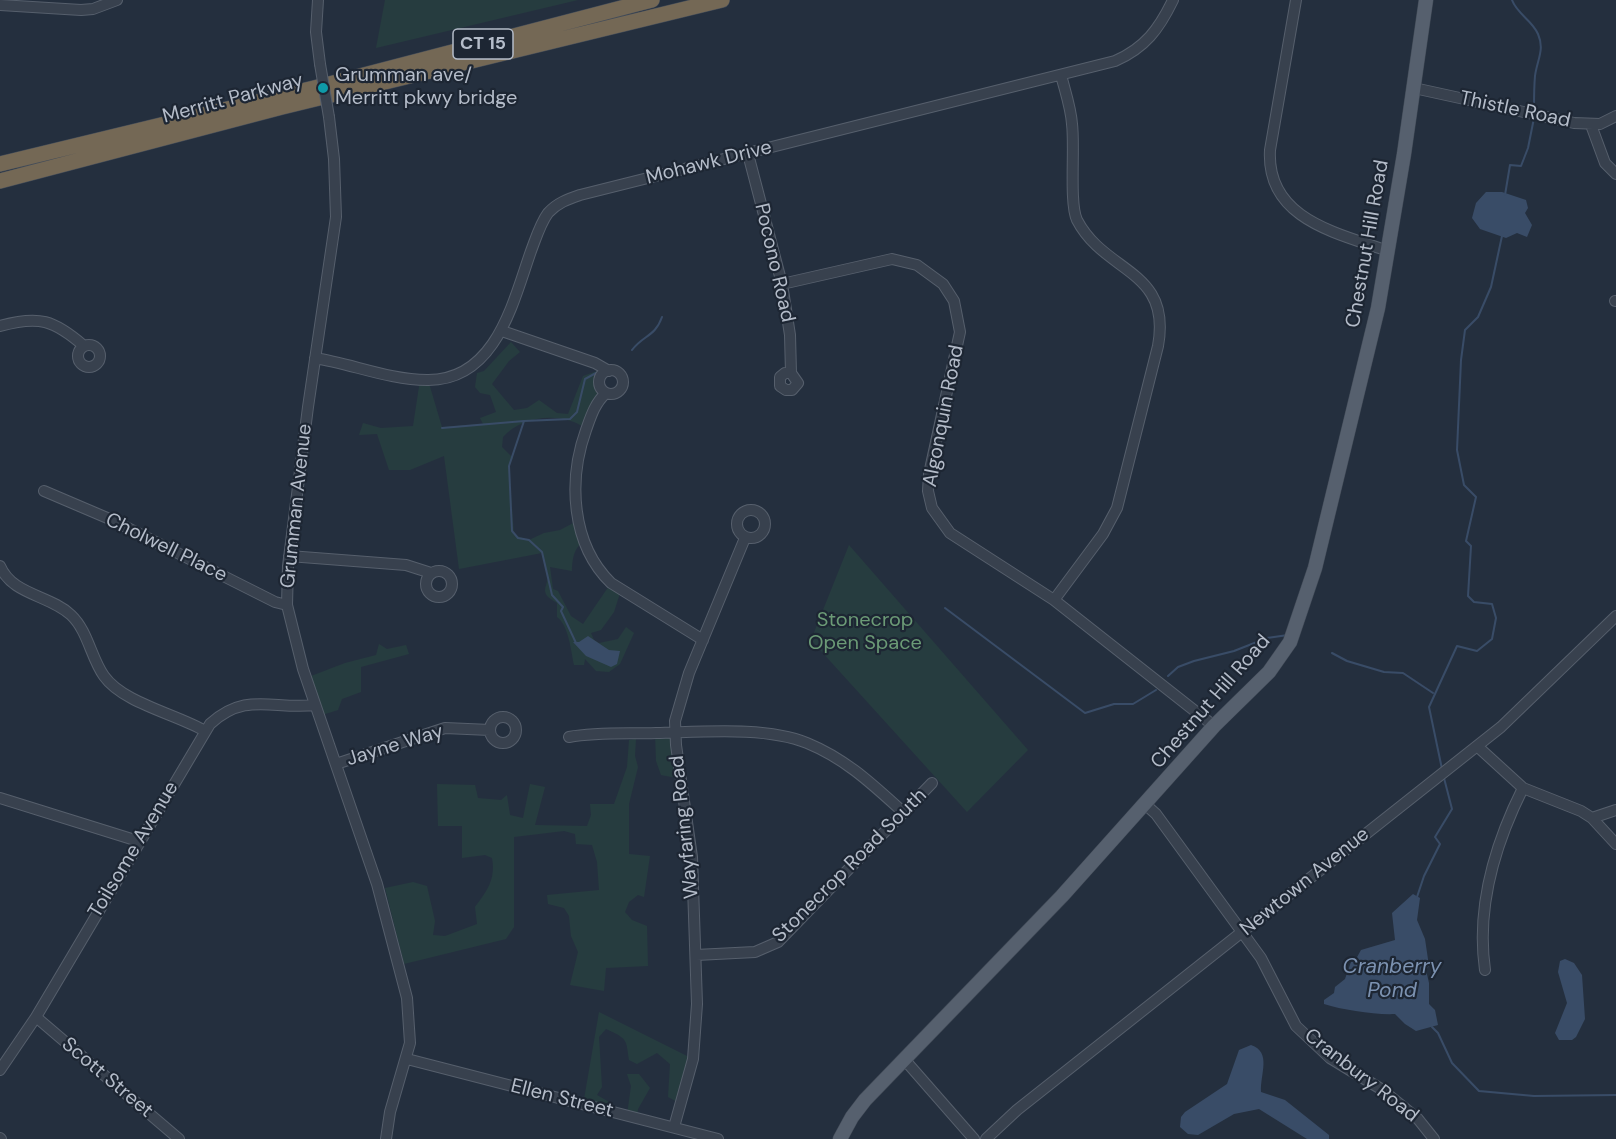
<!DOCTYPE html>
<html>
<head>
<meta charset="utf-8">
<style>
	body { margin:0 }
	canvas { display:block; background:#242f3e }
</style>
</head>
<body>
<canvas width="1616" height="1139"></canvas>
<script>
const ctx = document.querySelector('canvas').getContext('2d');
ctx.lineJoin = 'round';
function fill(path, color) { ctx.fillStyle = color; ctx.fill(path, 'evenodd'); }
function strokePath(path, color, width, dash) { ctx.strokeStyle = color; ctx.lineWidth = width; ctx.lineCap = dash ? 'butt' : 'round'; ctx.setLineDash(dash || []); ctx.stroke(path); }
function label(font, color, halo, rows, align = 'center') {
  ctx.font = font + ' "DM Sans",sans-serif'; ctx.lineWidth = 4.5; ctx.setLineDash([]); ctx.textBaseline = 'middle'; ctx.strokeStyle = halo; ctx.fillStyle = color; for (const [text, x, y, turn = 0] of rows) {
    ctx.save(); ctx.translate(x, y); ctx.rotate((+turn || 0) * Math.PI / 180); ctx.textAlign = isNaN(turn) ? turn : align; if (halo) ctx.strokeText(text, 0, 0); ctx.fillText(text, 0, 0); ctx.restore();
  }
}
fill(new Path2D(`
	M 385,0 L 578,0 L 376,48 Z
	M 511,342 L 520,352 L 509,361 L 492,384 L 514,410 L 527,408 L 539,400 L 557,413 L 568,414 L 583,376 L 597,371 L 595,363 L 605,372 L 600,378 L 602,390 L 582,426 C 558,412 522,416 503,437 L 502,447 L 513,458 L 509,466 L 514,535 L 529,540 L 544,533 L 560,530 L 579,520 L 585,541 C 574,546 572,560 572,571 L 550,567 L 553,589 L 558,591 L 571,616 L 583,624 L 611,583 L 621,590 L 614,612 L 601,630 L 591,633 L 594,640 L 599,643 L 618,639 L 626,627 L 634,633 L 620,664 L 609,672 L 596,671 L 585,659 L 584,665 L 574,665 C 571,651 569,626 557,617 L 557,603 C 535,591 551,587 547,571 C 546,564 542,560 542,553 L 459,569 L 444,456 L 410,470 L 389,470 L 377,434 L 359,435 L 363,423 L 381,428 L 413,426 L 420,380 L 428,380 L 442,427 L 483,424 L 480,418 L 496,412 L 490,395 L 480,393 L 475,387 L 477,373 L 484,371 Z
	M 849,545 L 1028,750 L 967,812 L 811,640 Z
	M 379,644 L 387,649 L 406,645 L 409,654 L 361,667 L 361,692 L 342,699 L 338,710 L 319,716 L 311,676 L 345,663 L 376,655 Z
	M 674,732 L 682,779 L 661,775 L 656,761 L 655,733 Z
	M 636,739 L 635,756 L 638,767 L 629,804 L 629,854 L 650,856 L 644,897 L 638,895 L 629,902 L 625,912 L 632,920 L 647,926 L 648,966 L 606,968 L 604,991 L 570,985 L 578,952 L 571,936 L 569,916 L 564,908 L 548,904 L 547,895 L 599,890 L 597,862 L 592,845 L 576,844 L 575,834 L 564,831 L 514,837 L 514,927 L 506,939 L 404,964 L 385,888 L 413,882 L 427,886 L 435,921 L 433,935 L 445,936 L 477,924 L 475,907 C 487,891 496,879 492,858 L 485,855 L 462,858 L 462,826 L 438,826 L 437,784 L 475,785 L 478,798 L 501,800 L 507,795 L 510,815 L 523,818 L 530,784 L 545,787 L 535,825 L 587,826 L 591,815 L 590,804 L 614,804 L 627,767 L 629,740 Z
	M 599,1012 L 693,1059 L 681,1104 L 668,1097 L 670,1064 L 657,1053 L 637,1064 L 629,1060 C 626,1039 628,1039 606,1029 L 599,1037 L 602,1087 L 597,1095 L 611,1103 L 609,1111 L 583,1105 Z
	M 627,1074 L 639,1074 L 650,1088 L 638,1109 L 637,1118 L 627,1115 L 631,1086 Z`), '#263c3f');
fill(new Path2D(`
	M 1486,192 L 1502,192 L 1526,200 L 1528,208 L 1525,213 L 1532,225 L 1527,237 L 1517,233 L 1506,238 L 1480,229 L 1472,218 L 1476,203 Z
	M 588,636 L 609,650 L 620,651 L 617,664 L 611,667 L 586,656 L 573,642 L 579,642 Z
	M 1413,894 L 1420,898 L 1417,920 L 1425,939 L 1429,966 L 1426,970 L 1429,983 L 1429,1004 L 1435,1010 L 1438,1025 L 1416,1031 L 1405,1024 L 1395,1014 C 1375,1015 1343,1010 1324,1004 L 1324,1000 L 1334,993 L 1335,987 L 1345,979 L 1352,959 L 1356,959 L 1361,950 L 1395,940 L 1392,913 Z
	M 1565,959 L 1574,963 L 1582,975 L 1585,1019 L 1576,1037 L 1572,1040 L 1559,1040 L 1555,1033 L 1567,1003 L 1558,972 L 1560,961 Z
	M 1251,1045 C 1272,1052 1260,1074 1261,1092 L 1285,1100 L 1329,1135 L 1329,1139 L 1307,1139 L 1259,1109 L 1234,1114 L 1198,1135 L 1188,1134 L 1180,1127 L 1181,1117 L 1185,1112 L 1227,1084 L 1239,1050 Z`), '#394c67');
strokePath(new Path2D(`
	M 1512,0 C 1517,14 1532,20 1538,34 C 1545,50 1537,60 1535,76 C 1534,87 1534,98 1534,109
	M 1505,195 L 1510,165 L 1521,166 L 1528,148 L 1534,118
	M 632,350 C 643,335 655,337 662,317
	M 442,428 L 524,421
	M 945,608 L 1085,713 L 1114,704 L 1133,704 L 1156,690
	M 576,643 L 561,611 L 563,607 L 552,595 L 542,552 L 529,540 L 518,538 L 512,531 L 509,466 L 524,421 L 570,419 L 577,412 L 585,379 L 596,373
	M 1332,653 L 1347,661 L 1384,672 L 1403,673 L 1433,693
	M 1168,676 L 1178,667 L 1194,661 L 1234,651 L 1267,638 L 1288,635
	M 1442,769 L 1429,707 L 1457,646 L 1477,651 L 1492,639 L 1496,618 L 1492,604 L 1474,602 L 1468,596 L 1471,546 L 1466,541 L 1476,497 L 1464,485 L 1457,450 L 1461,360 L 1465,330 L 1478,317 L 1491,287 L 1502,236
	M 1417,897 L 1424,876 L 1440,844 L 1435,837 L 1452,809 L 1444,778
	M 1432,1027 L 1438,1033 L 1452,1063 L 1479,1091 L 1534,1096 L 1616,1095`), '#394c67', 2);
const minor = new Path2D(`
	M 318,0 L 316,32 L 320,64
	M 1296,0 L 1270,150 C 1266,219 1337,233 1388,251
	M 0,5 L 81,10 L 93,9 L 117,0
	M 1414,88 L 1574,123 L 1600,124 L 1616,116
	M 329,117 L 334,159 L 336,217 L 308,407 L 288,566 L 287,605 L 303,669 L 377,884 L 407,998 L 410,1043 L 390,1112 L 386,1139
	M 1591,125 L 1605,163 L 1616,174
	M 748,154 L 782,284 L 790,335 L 791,373 L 798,383 L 792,390 L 786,390 L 780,386 L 780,377 L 785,373 L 791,373
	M 782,284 L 892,259 L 917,265 L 943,284 L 954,301 L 960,332 L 929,474 L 928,491 L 932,508 L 950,533 L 1054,600 L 1214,726
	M 1615,301 L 1616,301
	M 0,326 C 39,315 54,320 84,346
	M 502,331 L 595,363 L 609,371
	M78 356a11 11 0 1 1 22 0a11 11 0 1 1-22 0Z
	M 315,358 C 352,364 390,380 427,380 C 496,381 513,302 531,251 C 536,238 540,224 548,213 C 557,203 568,199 580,195 L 1115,61 C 1145,48 1159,29 1173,0
	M599 382a12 12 0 1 1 24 0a12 12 0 1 1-24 0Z
	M 606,393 C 595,403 591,416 586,430 C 568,480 571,544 611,583 L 703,640
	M 44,491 L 112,520 L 275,602 L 287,605
	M737 524a14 14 0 1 1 28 0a14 14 0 1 1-28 0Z
	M 289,556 L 406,565 L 431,573
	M 0,566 C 12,595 50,595 71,615 C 88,631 91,658 104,676 C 123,703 176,714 205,731
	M426 584a13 13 0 1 1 26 0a13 13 0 1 1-26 0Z
	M 1054,600 L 1103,534 L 1117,508 L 1158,346 C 1172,269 1105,274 1077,220 C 1069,203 1075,147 1072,124 C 1071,108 1065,91 1061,75
	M490 730a13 13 0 1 1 26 0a13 13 0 1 1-26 0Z
	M 569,737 C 598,732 627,734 656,733 C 701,732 766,726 807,743 C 846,759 872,784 903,812
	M 1477,746 L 1523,788 L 1581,811 L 1592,818 L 1616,844
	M 336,764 L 445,728 L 490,730
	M 0,798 L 138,841
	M 1146,805 L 1156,814 L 1261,958 L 1296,1026 L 1330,1058 L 1381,1089 L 1418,1119 L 1434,1139
	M 1592,818 L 1616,810
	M 696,955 L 755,952 L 778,942 L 932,783
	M 1485,970 C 1476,907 1495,844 1523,788
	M 36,1017 L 179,1139
	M 407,1059 L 718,1139
	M 904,1059 L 974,1139
	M 0,1070 L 36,1017 L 210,724 C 246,691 273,710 315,705
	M 674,1127 L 693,1059 L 697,1004 L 692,857 L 676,745 L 675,721 L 689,673 L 745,538
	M 0,1138 L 1,1139
	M 986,1139 L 1017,1110 L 1501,727 L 1616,616`);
const major = new Path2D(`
	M 840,1139 L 852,1117 L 865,1100 L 1062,896 L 1214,726 L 1269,672 L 1290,642 L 1315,568 L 1378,308 L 1404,154 L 1426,0`);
const highway = new Path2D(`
	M 0,164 L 314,88 L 652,0
	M 0,181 L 282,107 L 722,0`);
strokePath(minor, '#565f6c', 12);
strokePath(major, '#414a57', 15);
strokePath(highway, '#434c59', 16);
strokePath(minor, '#38414e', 10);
strokePath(major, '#56606e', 14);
strokePath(highway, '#746855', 15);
const minorBridge = new Path2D(`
	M 320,64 L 329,117`);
strokePath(minorBridge, '#565f6c', 12, []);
strokePath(minorBridge, '#38414e', 10);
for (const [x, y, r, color] of [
	[323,88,6,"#0f9aa8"]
]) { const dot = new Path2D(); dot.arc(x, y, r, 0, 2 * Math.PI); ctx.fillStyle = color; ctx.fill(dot); strokePath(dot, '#1d2633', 2); }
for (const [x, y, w] of [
	[483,44,60]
]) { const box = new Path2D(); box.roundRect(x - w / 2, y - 15, w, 30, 4.5); ctx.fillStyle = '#1d2633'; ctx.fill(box); strokePath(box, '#b4bcc9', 1.5); }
label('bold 18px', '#b4bcc9', null, [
	["CT 15",483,44]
]);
label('20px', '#b4bcc9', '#1d2633', [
	["Grumman ave/",335,76],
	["Merritt pkwy bridge",335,99]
], 'left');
label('20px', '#b4bcc9', '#1d2633', [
	["Merritt Parkway",233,99,-15],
	["Thistle Road",1515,110,12],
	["Mohawk Drive",709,163,-14],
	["Chestnut Hill Road",1368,244,-80],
	["Pocono Road",774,263,77],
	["Algonquin Road",944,416,-79],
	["Grumman Avenue",297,506,-84],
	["Cholwell Place",166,548,26],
	["Chestnut Hill Road",1211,702,-49],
	["Jayne Way",395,746,-17],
	["Wayfaring Road",685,827,-96],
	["Toilsome Avenue",134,850,-59],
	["Stonecrop Road South",850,866,-45],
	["Newtown Avenue",1305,882,-39],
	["Cranbury Road",1361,1076,38],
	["Scott Street",107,1078,40],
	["Ellen Street",562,1099,14]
]);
label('20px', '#6b9a76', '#1d2633', [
	["Stonecrop",865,621],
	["Open Space",865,644]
]);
label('italic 21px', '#7c92b1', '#1d2633', [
	["Cranberry",1392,967],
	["Pond",1392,991]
]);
</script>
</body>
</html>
